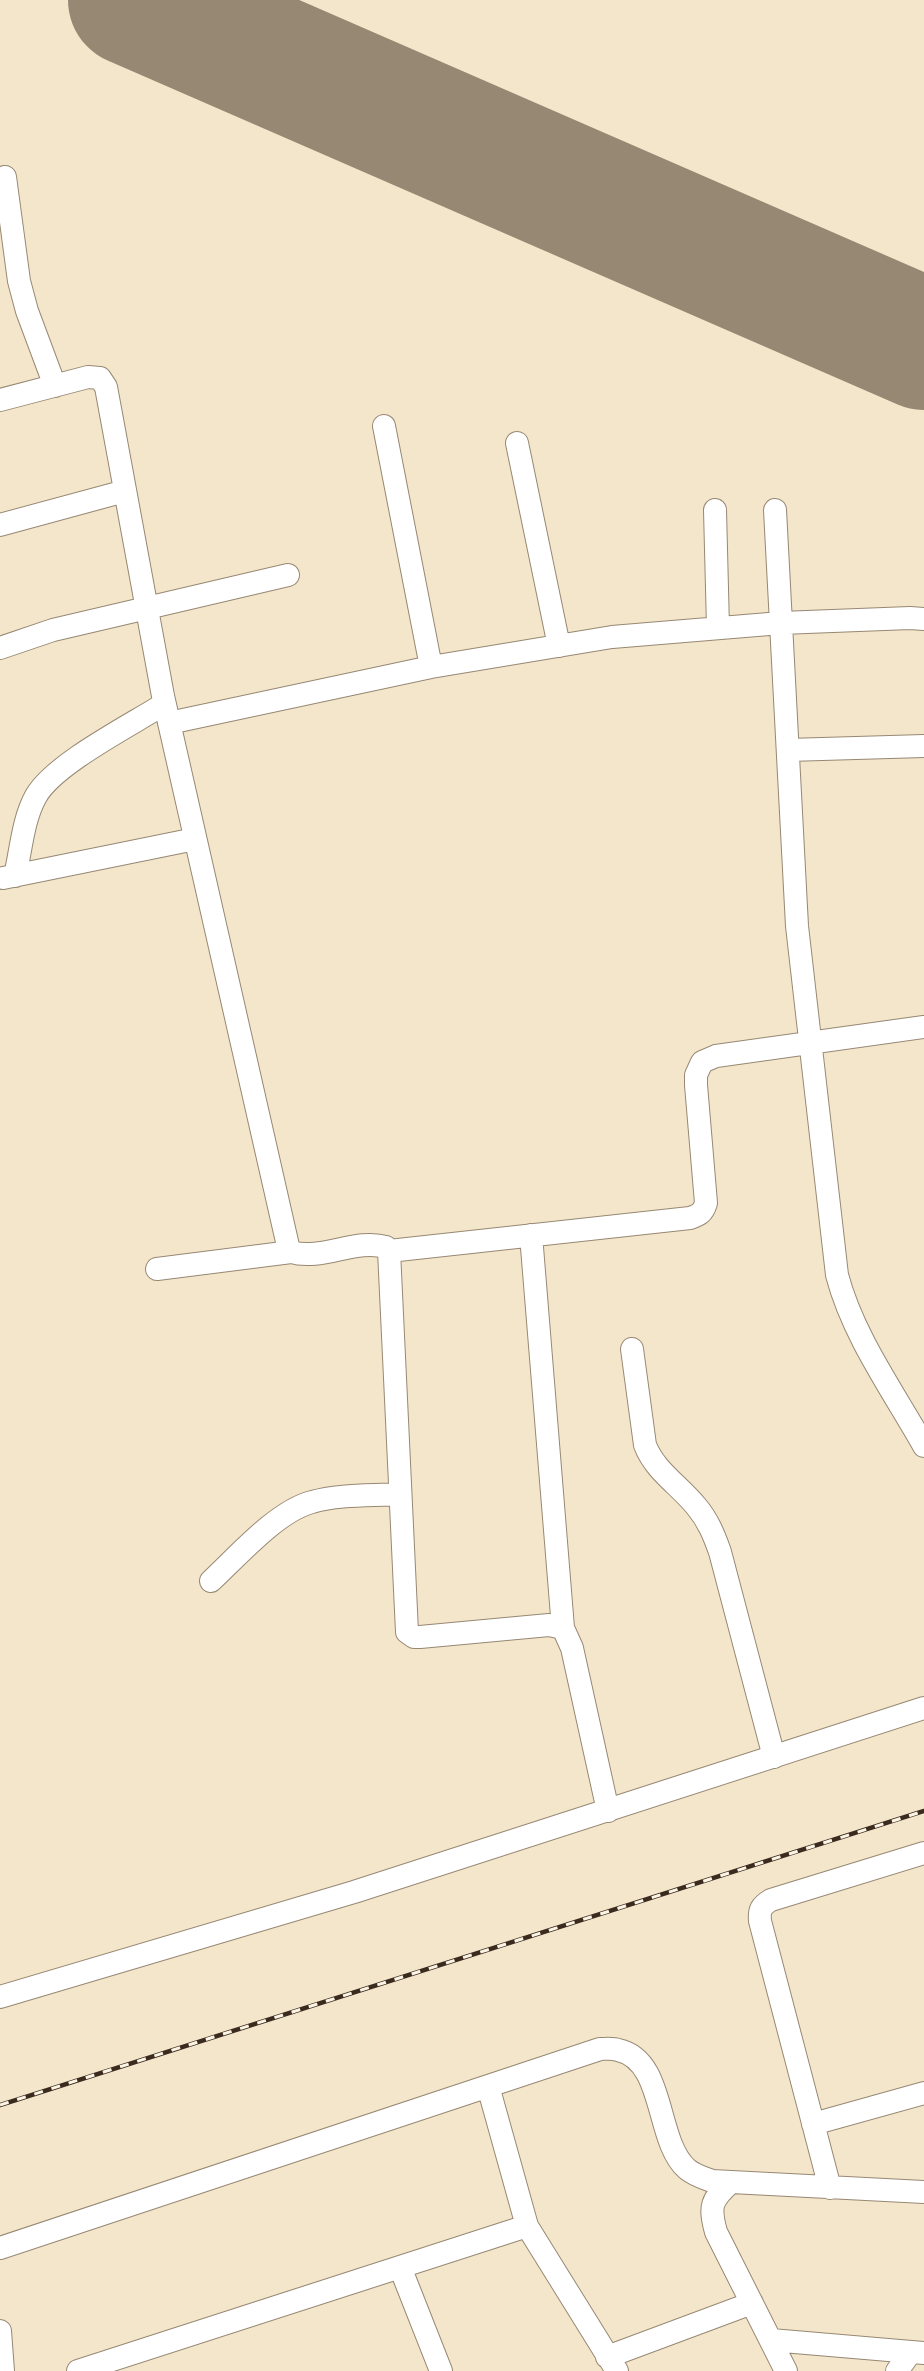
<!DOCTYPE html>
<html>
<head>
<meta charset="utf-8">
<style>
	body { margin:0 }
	canvas { display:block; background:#f3e6ca }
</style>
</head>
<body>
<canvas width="924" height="2371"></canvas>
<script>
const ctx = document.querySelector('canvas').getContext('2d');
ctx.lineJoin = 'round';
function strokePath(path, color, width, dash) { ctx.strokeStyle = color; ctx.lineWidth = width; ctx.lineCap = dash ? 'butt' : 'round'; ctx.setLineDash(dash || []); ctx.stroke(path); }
strokePath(new Path2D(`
	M 134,0 L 924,344`), '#978874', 132);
const minor = new Path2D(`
	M 5,177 L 19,281 L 27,311 L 55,386
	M 0,400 L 88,377 L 100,378 L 106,387 L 163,696 L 288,1246 L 291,1252 C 322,1261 356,1238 386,1247 L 389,1251 L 407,1632 L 414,1637 L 420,1637 L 549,1625 L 563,1628 L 572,1648 L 608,1811
	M 384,426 L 431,667
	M 517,443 L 559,646
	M 715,510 L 718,628
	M 775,510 L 797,926 L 837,1275 C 853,1336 893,1391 924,1446
	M 0,525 L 125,491
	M 0,648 L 53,630 L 288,575
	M 169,723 L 431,667 L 612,637 L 781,623 L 910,618 L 924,619
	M 788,750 L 924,746
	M 15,876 C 21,850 23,819 36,796 C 54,764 131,725 164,704
	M 3,878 L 195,839
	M 531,1235 L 563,1628
	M 389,1251 L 690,1218 C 699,1215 703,1213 706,1203 L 696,1085 L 696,1075 L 702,1062 L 716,1056 L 924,1027
	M 157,1269 L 291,1252
	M 632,1349 L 645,1445 C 655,1471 679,1485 696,1506 C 708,1520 714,1535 720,1552 L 774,1757
	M 211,1581 C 238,1556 277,1511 312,1502 C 340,1494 372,1496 400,1494
	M 488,2086 L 527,2226 L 617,2371
	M 813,2124 L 924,2093
	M 731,2182 C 711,2200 709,2206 716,2232 L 786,2371
	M 830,2188 L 760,1921 C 759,1910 761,1906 771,1900 L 924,1853
	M 0,2248 L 600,2049 C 606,2049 613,2048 618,2050 C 666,2060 655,2141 687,2169 C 694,2175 704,2178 712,2181 L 924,2192
	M 400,2267 L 441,2371
	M 0,2331 L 3,2371
	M 771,2340 L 924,2353
	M 607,2357 L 752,2303
	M 78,2371 L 527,2226
	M 897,2371 L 911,2352`);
const major = new Path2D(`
	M 0,1997 L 354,1892 L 924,1708`);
strokePath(minor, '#978874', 24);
strokePath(major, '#978874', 24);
strokePath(minor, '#fff', 22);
strokePath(major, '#fff', 22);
const rail = new Path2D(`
	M 0,2105 L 924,1811`);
strokePath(rail, '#3b2a1e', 4.5);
strokePath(rail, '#fcf5e5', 3, [9]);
</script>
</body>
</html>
